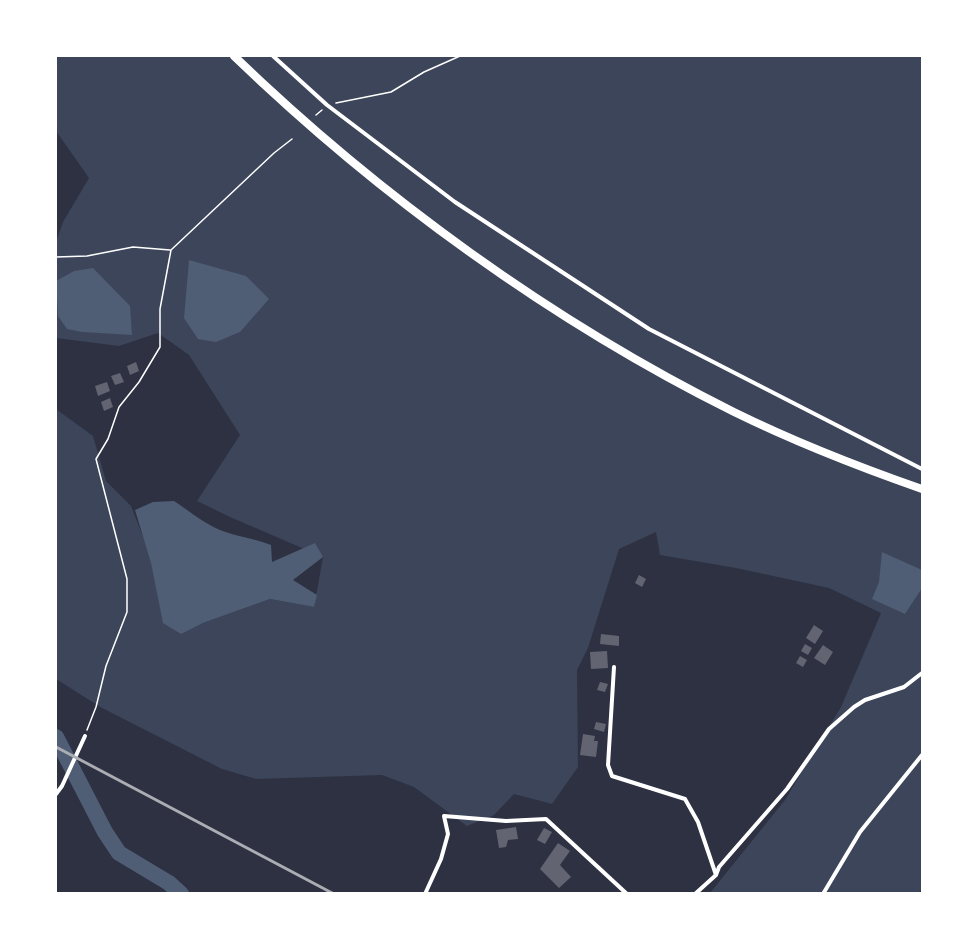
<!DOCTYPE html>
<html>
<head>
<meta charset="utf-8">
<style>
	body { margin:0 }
	#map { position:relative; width:978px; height:949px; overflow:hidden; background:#2d3142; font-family:Montserrat,sans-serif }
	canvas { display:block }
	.frame { position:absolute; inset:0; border:57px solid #fff; pointer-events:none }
</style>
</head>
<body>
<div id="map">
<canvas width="978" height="949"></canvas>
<div class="frame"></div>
</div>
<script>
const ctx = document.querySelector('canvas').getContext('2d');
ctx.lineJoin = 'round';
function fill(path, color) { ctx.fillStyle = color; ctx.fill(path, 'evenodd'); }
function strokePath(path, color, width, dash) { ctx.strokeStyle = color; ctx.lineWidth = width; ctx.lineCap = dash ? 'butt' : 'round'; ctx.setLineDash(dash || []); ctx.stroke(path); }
fill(new Path2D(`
	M 56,56 L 922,56 L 922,889 L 917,894 L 710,893 L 785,800 L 841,707 L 881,613 L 829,588 L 736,568 L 660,555 L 656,532 L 619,549 L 588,648 L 577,670 L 578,767 L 552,804 L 514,794 L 494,815 L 467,826 L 414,787 L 382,775 L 256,779 L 222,769 L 102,708 L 56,679 L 56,409 L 93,436 L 106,481 L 131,506 L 181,633 L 203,623 L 270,599 L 314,607 L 323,557 L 230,517 L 197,501 L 240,435 L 189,355 L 158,333 L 119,346 L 56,338 L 56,242 L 63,222 L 89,178 L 56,131 Z`), '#3c4559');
fill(new Path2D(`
	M 189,260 L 246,276 L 269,299 L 240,332 L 216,342 L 198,339 L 184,318 Z
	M 93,268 L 130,306 L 132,335 L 82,332 L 67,329 L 58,316 L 56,281 L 74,271 Z
	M 174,501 C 189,511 204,523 220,530 C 237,537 254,538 271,545 L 272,562 L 315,543 L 323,557 L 293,580 L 317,595 L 314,607 L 270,599 L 203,623 L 181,634 L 163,623 L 151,563 L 135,510 L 153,502 Z
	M 882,552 L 922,570 L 922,588 L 905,614 L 872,599 L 879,582 Z`), '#4f5d75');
strokePath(new Path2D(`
	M 56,737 L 105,832 L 119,853 L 169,883 L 181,894`), '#4f5d75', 16);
fill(new Path2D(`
	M 136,362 L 139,371 L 130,375 L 127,366 Z
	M 120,373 L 124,382 L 115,385 L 111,376 Z
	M 107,382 L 110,391 L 98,396 L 95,386 Z
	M 110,398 L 113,407 L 104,411 L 101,402 Z
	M 639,575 L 646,579 L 642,587 L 635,583 Z
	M 814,625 L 823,631 L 815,644 L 806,638 Z
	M 601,634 L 619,636 L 619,646 L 600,644 Z
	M 805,644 L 812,648 L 808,655 L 801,651 Z
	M 823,645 L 833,652 L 825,665 L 814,658 Z
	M 607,651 L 608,668 L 591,669 L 590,652 Z
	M 800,656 L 807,660 L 803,667 L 796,663 Z
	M 600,682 L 608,684 L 605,692 L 597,690 Z
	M 596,722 L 606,724 L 604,732 L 594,729 Z
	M 583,734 L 595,736 L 594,741 L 598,741 L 596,757 L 580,755 Z
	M 516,827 L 518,839 L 508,840 L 506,847 L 499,848 L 496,830 Z
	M 544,828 L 552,832 L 545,844 L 537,840 Z
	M 558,843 L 570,851 L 560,865 L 571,877 L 559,888 L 540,869 Z`), '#626471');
strokePath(new Path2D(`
	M 336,103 L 391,92 L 424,72 L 460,56
	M 316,115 L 322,110
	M 56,257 L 87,256 L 133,247 L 170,250
	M 87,730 L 96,707 L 106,666 L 127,612 L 127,579 L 96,459 L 108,439 L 119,407 L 139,382 L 160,347 L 160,309 L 171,250 L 274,153 L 292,139`), '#fff', 1.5);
strokePath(new Path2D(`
	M 273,56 L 327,105 L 455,202 L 649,329 L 922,469
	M 614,667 L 608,765 L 612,776 L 685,799 L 698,822 L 716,875
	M 56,794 L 62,786 L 85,736
	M 425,894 L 441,859 L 448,834 L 444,816 L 506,821 L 546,819 L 627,894
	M 695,894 L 716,875 L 719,867 L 787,789 L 829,729 L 854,707 L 865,700 L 904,687 L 922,673
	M 823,894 L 860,832 L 922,755`), '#fff', 4);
strokePath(new Path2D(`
	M 234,56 C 379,196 553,322 734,412 C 795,442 859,467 922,489`), '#fff', 8);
strokePath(new Path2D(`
	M 56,747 L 334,894`), '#abadb3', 3);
</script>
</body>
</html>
